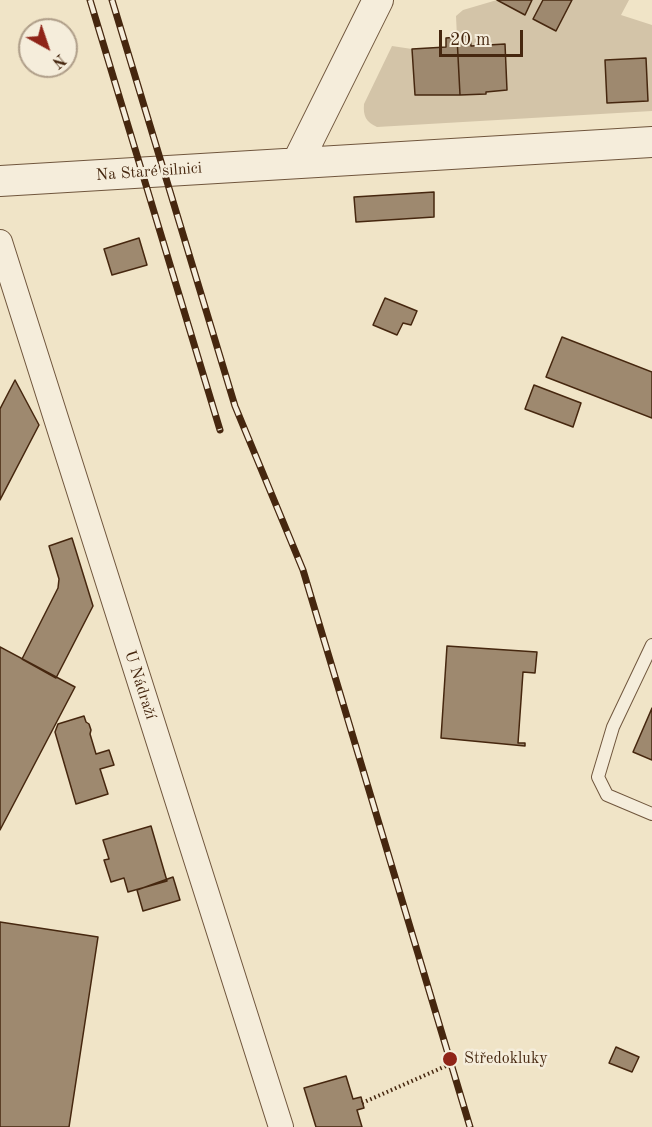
<!DOCTYPE html>
<html>
<head>
<meta charset="utf-8">
<style>
	body { margin:0 }
	#map { position:relative; width:652px; height:1127px; overflow:hidden; background:#f0e4c7; font-family:"Old Standard TT",serif }
	canvas { display:block }
	.north { position:absolute; left:18px; top:18px; width:60px; height:60px; box-sizing:border-box; background:#f5eddb; border:2px solid #af9e89; border-radius:50%; rotate:140deg; font-size:16px; font-weight:700; line-height:24px; text-align:center; color:#46270f }
	.north::after { content:''; display:block; margin:auto; width:21px; height:27px; background:#8f2418; clip-path:polygon(50% 0,100% 100%,50% 72%,0 100%) }
	.scale { position:absolute; left:439px; top:30px; width:84px; height:27px; box-sizing:border-box; border:3px solid #46270f; border-top:0; padding-left:8px; font-size:18px; line-height:21px; white-space:nowrap; color:#46270f; -webkit-text-stroke:4px #f5eddb; paint-order:stroke }
</style>
</head>
<body>
<div id="map">
<canvas width="652" height="1127"></canvas>
<div class="north">N</div>
<div class="scale">20 m</div>
</div>
<script>
const ctx = document.querySelector('canvas').getContext('2d');
ctx.lineJoin = 'round';
function fill(path, color) { ctx.fillStyle = color; ctx.fill(path, 'evenodd'); }
function strokePath(path, color, width, dash) { ctx.strokeStyle = color; ctx.lineWidth = width; ctx.lineCap = dash ? 'butt' : 'round'; ctx.setLineDash(dash || []); ctx.stroke(path); }
function label(font, color, halo, rows, align = 'center') {
  ctx.font = font + ' "Old Standard TT",serif'; ctx.lineWidth = 5; ctx.setLineDash([]); ctx.textBaseline = 'middle'; ctx.strokeStyle = halo; ctx.fillStyle = color; for (const [text, x, y, turn = 0] of rows) {
    ctx.save(); ctx.translate(x, y); ctx.rotate((+turn || 0) * Math.PI / 180); ctx.textAlign = isNaN(turn) ? turn : align; if (halo) ctx.strokeText(text, 0, 0); ctx.fillText(text, 0, 0); ctx.restore();
  }
}
fill(new Path2D(`
	M 497,0 L 525,14 L 532,0 L 543,0 L 533,19 L 556,31 L 572,0 L 629,0 L 621,15 L 652,25 L 652,111 L 377,127 C 366,122 363,116 364,104 L 392,46 L 412,49 L 415,95 L 486,94 L 486,92 L 507,90 L 504,45 L 471,46 L 457,37 L 456,16 L 463,10 Z`), '#d3c4a8');
const building = new Path2D(`
	M 497,0 L 532,0 L 525,15 Z
	M 543,0 L 572,0 L 556,31 L 533,19 Z
	M 470,36 L 471,46 L 505,44 L 507,90 L 486,92 L 486,94 L 460,95 L 457,37 Z
	M 457,37 L 460,95 L 415,95 L 412,49 L 446,47 L 446,38 Z
	M 646,58 L 648,101 L 607,103 L 605,60 Z
	M 434,192 L 434,217 L 356,222 L 354,197 Z
	M 139,238 L 147,265 L 112,275 L 104,249 Z
	M 385,298 L 417,311 L 411,325 L 403,323 L 397,335 L 373,325 Z
	M 562,337 L 652,372 L 652,418 L 546,377 Z
	M 15,380 L 39,425 L 0,500 L 0,409 Z
	M 534,385 L 581,403 L 573,427 L 525,409 Z
	M 72,538 L 93,606 L 56,678 L 22,659 L 58,588 L 59,579 L 49,546 Z
	M 447,646 L 537,652 L 535,673 L 523,672 L 518,743 L 525,743 L 525,746 L 441,738 Z
	M 0,647 L 75,687 L 0,830 Z
	M 652,708 L 652,760 L 633,752 Z
	M 84,716 L 86,722 L 89,724 L 91,730 L 90,734 L 96,754 L 109,750 L 114,765 L 100,769 L 108,794 L 76,804 L 55,732 L 58,724 Z
	M 151,826 L 167,881 L 128,892 L 124,878 L 111,882 L 104,860 L 109,859 L 103,840 Z
	M 173,877 L 180,900 L 143,911 L 137,890 Z
	M 0,922 L 98,937 L 69,1127 L 0,1127 Z
	M 616,1047 L 639,1057 L 632,1072 L 609,1063 Z
	M 346,1076 L 353,1099 L 361,1097 L 364,1108 L 357,1110 L 362,1127 L 316,1127 L 304,1088 Z`);
fill(building, '#9e896f');
strokePath(building, '#46270f', 1.5);
const service = new Path2D(`
	M 652,645 L 613,727 L 598,777 L 607,795 L 652,814`);
const minor = new Path2D(`
	M 0,242 L 281,1127`);
const tertiary = new Path2D(`
	M 297,163 L 378,0
	M 0,181 L 652,142`);
strokePath(service, '#70563d', 14);
strokePath(minor, '#70563d', 26);
strokePath(tertiary, '#70563d', 32);
strokePath(new Path2D(`
	M 362,1103 L 446,1066`), '#46270f', 4, [1.5, 3]);
strokePath(service, '#f5eddb', 12);
strokePath(minor, '#f5eddb', 24);
strokePath(tertiary, '#f5eddb', 30);
const rail = new Path2D(`
	M 90,0 L 220,430
	M 112,0 L 235,406 L 303,570 L 470,1127`);
strokePath(rail, '#46270f', 7);
strokePath(rail, '#f5eddb', 4.5, [14]);
for (const [x, y, r, color] of [
	[450,1059,8,"#8f2418"]
]) { const dot = new Path2D(); dot.arc(x, y, r, 0, 2 * Math.PI); ctx.fillStyle = color; ctx.fill(dot); strokePath(dot, '#f5eddb', 2); }
label('16px', '#46270f', '#f5eddb', [
	["Na Staré silnici",149,172,-4],
	["U Nádraží",140,685,72]
]);
label('16px', '#46270f', '#f5eddb', [
	["Středokluky",464,1059]
], 'left');
</script>
</body>
</html>
